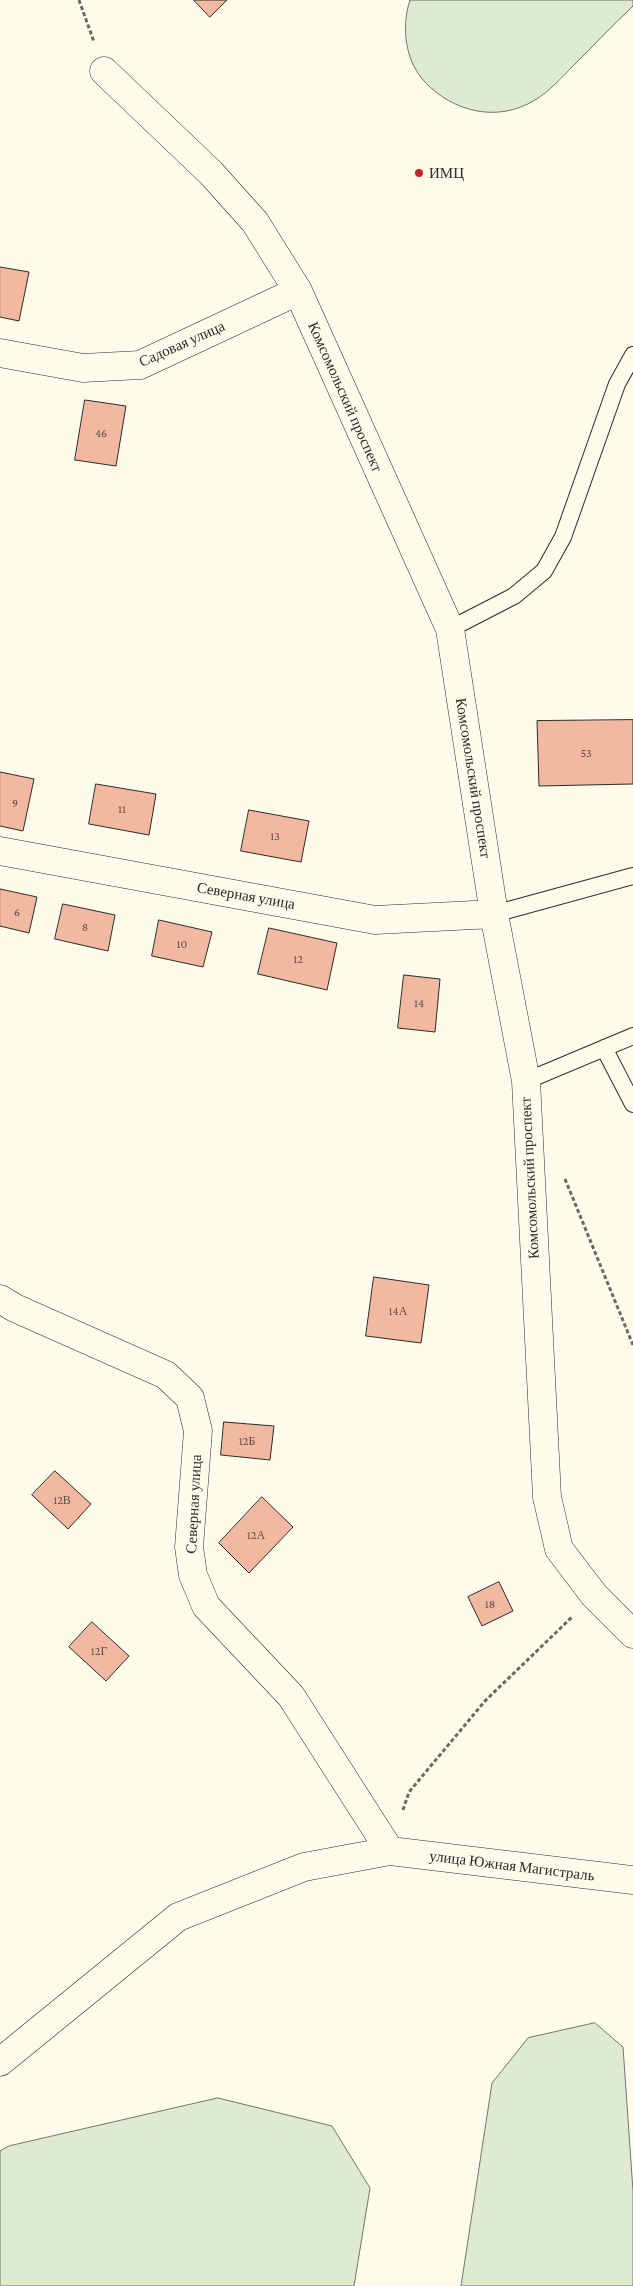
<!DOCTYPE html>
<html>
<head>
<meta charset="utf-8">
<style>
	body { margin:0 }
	canvas { display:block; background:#fdfbea }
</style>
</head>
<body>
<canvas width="633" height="2286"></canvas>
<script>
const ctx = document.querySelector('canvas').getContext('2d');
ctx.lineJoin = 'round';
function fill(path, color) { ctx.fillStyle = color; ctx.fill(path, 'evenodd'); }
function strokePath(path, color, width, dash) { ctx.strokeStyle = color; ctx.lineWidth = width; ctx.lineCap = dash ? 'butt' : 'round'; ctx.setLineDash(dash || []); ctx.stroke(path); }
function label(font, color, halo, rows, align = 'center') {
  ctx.font = font + ' "Crimson Pro",serif'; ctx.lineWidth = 4; ctx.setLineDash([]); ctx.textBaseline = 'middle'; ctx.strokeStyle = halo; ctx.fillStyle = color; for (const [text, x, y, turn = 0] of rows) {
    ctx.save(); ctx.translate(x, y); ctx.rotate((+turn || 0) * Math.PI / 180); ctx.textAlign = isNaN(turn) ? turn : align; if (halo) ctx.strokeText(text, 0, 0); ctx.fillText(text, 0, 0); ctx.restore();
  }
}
const green = new Path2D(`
	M 410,0 L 633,0 L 633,6 C 613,25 594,45 574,65 C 562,77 550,91 535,100 C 498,123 453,112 425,82 C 405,61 401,27 410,0 Z
	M 595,2023 L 623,2047 L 633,2191 L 633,2286 L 461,2286 L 492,2083 L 528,2038 Z
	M 218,2098 L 332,2126 L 370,2188 L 354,2286 L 0,2286 L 0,2151 L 9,2146 Z`);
fill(green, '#deebd1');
strokePath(green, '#74746e', 1);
const building = new Path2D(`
	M 194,0 L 227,0 L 210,17 Z
	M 0,267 L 29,272 L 19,321 L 0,317 Z
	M 85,400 L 126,406 L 116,466 L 75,460 Z
	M 633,720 L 633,784 L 539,786 L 537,721 Z
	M 0,772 L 34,779 L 23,831 L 0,826 Z
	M 96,784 L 156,794 L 149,835 L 89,824 Z
	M 249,810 L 309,821 L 301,862 L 241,851 Z
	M 0,889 L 37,897 L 29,933 L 0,926 Z
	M 63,904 L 115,915 L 108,951 L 55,939 Z
	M 159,920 L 212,932 L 203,967 L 152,956 Z
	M 269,928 L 337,943 L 327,990 L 258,974 Z
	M 404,975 L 440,979 L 435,1032 L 398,1028 Z
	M 374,1277 L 429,1285 L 421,1343 L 366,1336 Z
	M 224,1422 L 274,1426 L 270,1460 L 221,1455 Z
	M 55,1471 L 91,1504 L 68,1529 L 32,1495 Z
	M 262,1497 L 293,1527 L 249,1573 L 219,1543 Z
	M 499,1582 L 513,1611 L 482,1626 L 468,1597 Z
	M 92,1622 L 129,1656 L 106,1681 L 69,1647 Z`);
fill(building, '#f2b8a0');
strokePath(building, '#2b2b2b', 1);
const lane = new Path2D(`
	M 450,629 L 514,596 L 544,571 L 563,537 L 617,384 L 633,355
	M 494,914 L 633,876
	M 604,1048 L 633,1104
	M 526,1081 L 633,1036`);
const street = new Path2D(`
	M 104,71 L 211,173 L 255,222 L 298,291 L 450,629 L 494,914 L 526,1081 L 547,1497 L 559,1549 L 594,1595 L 633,1634
	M 0,353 L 83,368 L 140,365 L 298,291
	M 0,851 L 375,920 L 494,914
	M 0,1299 L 15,1308 L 166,1375 L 190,1398 L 198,1431 L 189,1547 L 193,1575 L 206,1606 L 291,1696 L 390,1851
	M 0,2062 L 178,1917 L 304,1867 L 390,1851 L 633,1880`);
strokePath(lane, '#2b2b2b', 18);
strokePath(street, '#2b2b2b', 29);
strokePath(new Path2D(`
	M 79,0 L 94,42
	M 565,1179 L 633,1345
	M 403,1810 L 409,1792 L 485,1701 L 572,1617`), '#6a6964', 3, [4, 2.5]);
strokePath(lane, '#fdfbea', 16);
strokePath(street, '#fdfbea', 28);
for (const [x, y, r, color] of [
	[419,173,5,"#c62828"]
]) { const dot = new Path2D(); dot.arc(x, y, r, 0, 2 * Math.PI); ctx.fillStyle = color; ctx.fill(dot); strokePath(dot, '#fdfbea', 2); }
label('12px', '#5d4e48', null, [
	["46",101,433],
	["53",586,753],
	["9",15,803],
	["11",122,809],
	["13",275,836],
	["6",17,912],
	["8",85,927],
	["10",182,944],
	["12",298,959],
	["14",419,1003],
	["14А",398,1311],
	["12Б",247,1441],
	["12В",62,1500],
	["12А",256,1535],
	["18",490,1604],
	["12Г",99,1651]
]);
label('15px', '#2b2b2b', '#fdfbea', [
	["ИМЦ",429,173]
], 'left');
label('15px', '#2b2b2b', '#fdfbea', [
	["Садовая улица",182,344,-24],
	["Комсомольский проспект",345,397,66],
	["Комсомольский проспект",473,778,81],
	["Северная улица",246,896,10],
	["Комсомольский проспект",530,1178,-93],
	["Северная улица",194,1504,-87],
	["улица Южная Магистраль",512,1866,7]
]);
</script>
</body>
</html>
